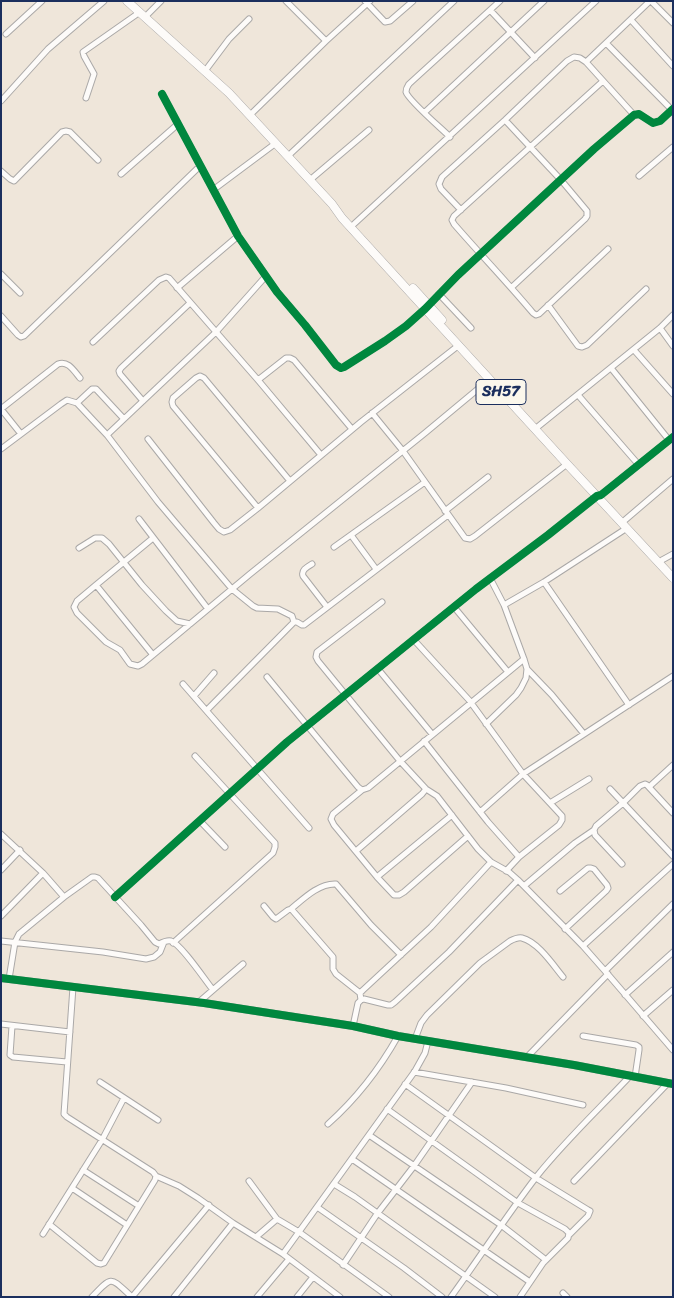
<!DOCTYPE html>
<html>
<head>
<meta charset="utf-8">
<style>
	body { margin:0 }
	#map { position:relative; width:674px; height:1298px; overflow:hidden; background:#efe6da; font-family:Sriracha,sans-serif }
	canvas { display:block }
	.frame { position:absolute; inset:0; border:2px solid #1b2f5e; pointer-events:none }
</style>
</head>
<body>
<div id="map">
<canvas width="674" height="1298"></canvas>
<div class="frame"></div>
</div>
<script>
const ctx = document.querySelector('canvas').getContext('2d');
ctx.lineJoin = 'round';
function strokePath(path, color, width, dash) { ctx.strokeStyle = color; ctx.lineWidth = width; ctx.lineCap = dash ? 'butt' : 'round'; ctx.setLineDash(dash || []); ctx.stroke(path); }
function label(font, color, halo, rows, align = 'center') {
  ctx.font = font + ' Sriracha,sans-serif'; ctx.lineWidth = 4.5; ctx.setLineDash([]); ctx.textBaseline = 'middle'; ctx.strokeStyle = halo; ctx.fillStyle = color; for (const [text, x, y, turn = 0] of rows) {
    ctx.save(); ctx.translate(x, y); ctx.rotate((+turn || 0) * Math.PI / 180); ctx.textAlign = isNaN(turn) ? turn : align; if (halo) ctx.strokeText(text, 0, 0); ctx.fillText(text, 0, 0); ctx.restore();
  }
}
const minor = new Path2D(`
	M 286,1 L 326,41
	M 365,1 L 385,22 L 390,21 L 413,1
	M 651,1 L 673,23
	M 490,10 L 535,58
	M 145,17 L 161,1
	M 631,20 L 673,66
	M 6,34 L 42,1
	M 606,43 L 672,110
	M 586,62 L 650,1
	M 205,71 L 229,39 L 249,19
	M 603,81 L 454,216 L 452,220 L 454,224 C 480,254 507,282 533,313 L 536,315 L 539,314 L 608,249
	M 162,94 L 238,236 L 277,292 L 305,325 L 336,365 L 341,368 L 344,367 L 385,341 L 406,326 L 425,309 L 458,275 L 594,149 L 634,115 L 639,114 L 653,123 L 660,121 L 673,109
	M 86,98 L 94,74 L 84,56 L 83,52 L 140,12
	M 1,101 L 48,49 L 104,1
	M 425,112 L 544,1
	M 250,115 L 326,41 L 370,1
	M 505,120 L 561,180 L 587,211 L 587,216 L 585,219 L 512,287
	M 450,137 C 442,129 408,100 406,92 C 406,88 407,87 409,84 L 500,1
	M 288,156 L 454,1
	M 1,171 L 10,179 L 14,181 L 62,132 L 66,131 L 70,132 L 98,160
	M 121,174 L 178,124
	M 639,176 L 673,147
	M 310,180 L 369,130
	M 213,190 L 276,143
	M 461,210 L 441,189 L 439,184 L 442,177 L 505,120 L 567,61 L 574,57 L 580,58 L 586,62 L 634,115
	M 354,224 L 596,1
	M 1,274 L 20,293
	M 177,288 L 238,236
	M 439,294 L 471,328
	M 548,305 L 578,346 L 582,347 L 587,345 L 646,289
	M 1,316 L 18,335 L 21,337 L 24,336 L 200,166
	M 660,328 L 673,346
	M 93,342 L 159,280 L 166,277 L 169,278 L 258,380 L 321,455
	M 634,350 L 673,394
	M 611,368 L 669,440
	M 258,380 L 286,358 L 290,358 L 294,360 L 352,429
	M 578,395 L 638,464
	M 143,401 L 120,374 L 119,371 L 121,368 L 190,303
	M 77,403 L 92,389 L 96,389 L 124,419
	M 1,409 L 58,364 C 68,360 74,371 80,378
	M 1,409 L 21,434
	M 372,413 L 403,451 L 465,538 L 470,539 L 475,536 L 567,464
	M 535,429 L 660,328 L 673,315
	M 107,435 L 216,332 L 266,276
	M 148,439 L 214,523 L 219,529 L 224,532 L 230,530 L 258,508 L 361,422 L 459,345
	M 1,449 L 61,404 L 67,400 L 77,403 L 107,435 L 158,502 L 232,589 L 253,606 L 257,608 L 278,609 L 292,616 L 294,622
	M 258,508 L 173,406 L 172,402 L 173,398 L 196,378 L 200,376 L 204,378 L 290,481
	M 445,511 L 488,477
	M 139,519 L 208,609
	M 625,520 L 673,479
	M 351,535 L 376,569
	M 153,538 L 96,585 L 77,601 L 74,607 L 77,613 L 106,642 L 120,650 L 130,664 L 138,666 L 142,664 L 250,574 L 425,433 L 490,379
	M 334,547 L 425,482
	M 79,548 L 95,538 L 102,538 L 109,544 L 142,585 L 166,611 L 177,621 L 190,624
	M 662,560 L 673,554
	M 312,564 C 307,567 301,570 303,576 L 327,607
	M 544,582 L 629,705
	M 96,585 L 153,655
	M 382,602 L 317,652 L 316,657 L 318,661 L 400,761 L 426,789 L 437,796 L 478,849 L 491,862 L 509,872 L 518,880 L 583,946 L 605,971 L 673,1050
	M 504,605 L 544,582 L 627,528
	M 454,607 L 508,672
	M 414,640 L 469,700 L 523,774 L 562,816 L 562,820 L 559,825 L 519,857 L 506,871
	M 378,669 L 432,734
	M 527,669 L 552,695 L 584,734
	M 267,677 L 358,787 L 362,790 L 368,788 L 524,659
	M 183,684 L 309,828
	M 194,696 L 214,673
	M 207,710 L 294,622 L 297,622 L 302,625 L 304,625 L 448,515
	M 486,724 L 516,695 L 521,688 L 526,678 L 527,669 L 524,659 L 504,605 L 490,578
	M 424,741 L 488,822 L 519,857
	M 649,787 L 673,765
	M 610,789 L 673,856
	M 362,790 L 333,814 L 331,819 L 334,825 L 377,877 L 394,895 L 399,895 L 404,892 L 468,836
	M 550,803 L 589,779
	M 480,812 L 523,774 L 673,676
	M 200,821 L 225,847
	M 1,834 L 43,873 L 64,897
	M 356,851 L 422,794 L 426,789
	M 622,864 L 595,835 L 594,830 L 596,826 L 623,803 L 640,786 L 645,784 L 647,785 L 673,813
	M 1,870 L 20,850
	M 377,877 L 452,815
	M 524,886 L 575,843 L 594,830
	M 560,891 L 588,868 L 591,868 L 594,869 L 607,885 L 608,888 L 606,891 L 565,929
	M 115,897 L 287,742 L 476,589 L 548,535 L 597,496 L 601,495 L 673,437
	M 264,906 L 273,917 L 276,919 L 288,910 L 291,909 L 293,911 L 333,957 L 333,969 L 336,974 L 360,993
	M 291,909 C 303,899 319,883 336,884 L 371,925 L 401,955
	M 1,916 L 43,873
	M 1,941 L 103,952 L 146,959 L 154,957 L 160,952 L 164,942
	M 173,943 L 273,853 L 275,847 L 275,843 L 195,756
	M 583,946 L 673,864
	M 605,971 L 673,904
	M 9,979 L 15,942 L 19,934 L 64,897 L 92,877 L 95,877 L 98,878 L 141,925 L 155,942 L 159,944 C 163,942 167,940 171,941 C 181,944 205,980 213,990
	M 625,995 L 673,952
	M 361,1000 L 360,993 L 363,990 L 431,927 L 491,862
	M 199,1002 L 243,964
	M 643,1016 L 673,990
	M 1,1024 L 70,1032
	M 12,1026 L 10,1055 L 13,1057 L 67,1062
	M 353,1026 L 358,1003 L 361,1000 L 364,999 L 388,1005 L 391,1005 L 395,1002 L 449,952 L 518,880
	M 583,1036 L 636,1045 L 639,1047 L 639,1050 L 635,1077
	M 415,1039 L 421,1023 L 427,1015 L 480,963 L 510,941 C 514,939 518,937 522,938 C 538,942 553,965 563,977
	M 527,1057 L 608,974
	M 414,1072 L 506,1088 L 583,1105
	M 100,1082 L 158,1120
	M 405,1084 L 536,1178 L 588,1210 L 590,1211 L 588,1216 L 569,1235
	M 387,1109 L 518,1203 L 565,1229 L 569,1233 L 568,1238 L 543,1263 L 520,1297
	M 328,1124 C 356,1099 380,1068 398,1036
	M 369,1135 L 501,1225 L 546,1260
	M 352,1159 L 530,1282
	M 83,1170 L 139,1206
	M 156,1176 L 179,1186 L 198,1198 L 233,1223 L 283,1254 L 340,1297
	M 249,1181 L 277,1219 L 299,1232 L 389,1297
	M 574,1181 L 668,1083
	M 334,1184 L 355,1197 L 495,1297
	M 72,1188 L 127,1225
	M 317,1207 L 404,1268 L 442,1297
	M 49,1224 L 97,1263 L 101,1264 L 104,1263 L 155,1180 L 156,1176 L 153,1172 L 67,1117 L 64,1114 L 73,987
	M 43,1234 L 102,1140 L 124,1098
	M 256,1237 L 277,1219
	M 283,1254 L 415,1071 L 425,1053 L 428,1041
	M 343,1265 L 377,1214 L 414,1166 L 472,1082
	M 563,1293 L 567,1297
	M 92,1297 C 113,1275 110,1277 132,1297 L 209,1205
	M 174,1297 L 233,1223
	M 257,1297 L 289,1259
	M 297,1297 L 313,1277
	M 451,1297 C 480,1257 507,1215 537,1176 C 565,1141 599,1109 630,1076`);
const tertiary = new Path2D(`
	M 1,978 L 204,1003 L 353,1026 L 398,1036 L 574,1065 L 673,1084`);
const primary = new Path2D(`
	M 127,1 L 229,93 L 332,204 L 342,218 L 567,464 L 673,578
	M 413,288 L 442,320`);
strokePath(minor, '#aaa8a7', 7);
strokePath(tertiary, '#aaa8a7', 8);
strokePath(primary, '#aaa8a7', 9);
strokePath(minor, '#fdfbf9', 5);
strokePath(tertiary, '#fdfbf9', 6);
strokePath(primary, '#fdfbf9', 8);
strokePath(new Path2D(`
	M 162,94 L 238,236 L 277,292 L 305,325 L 336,365 L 341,368 L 344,367 L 385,341 L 406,326 L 425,309 L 458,275 L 594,149 L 634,115 L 639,114 L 653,123 L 660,121 L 673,109
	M 115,897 L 287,742 L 476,589 L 548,535 L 597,496 L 601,495 L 673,437
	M 1,978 L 204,1003 L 353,1026 L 398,1036 L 574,1065 L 673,1084`), '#00873e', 8);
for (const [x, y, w] of [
	[501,392,50]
]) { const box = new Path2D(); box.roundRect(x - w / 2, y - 12.5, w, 25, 4); ctx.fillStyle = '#fbf7ec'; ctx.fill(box); strokePath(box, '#1b2f5e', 1); }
label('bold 15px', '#1b2f5e', null, [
	["SH57",501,392]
]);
</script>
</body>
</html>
